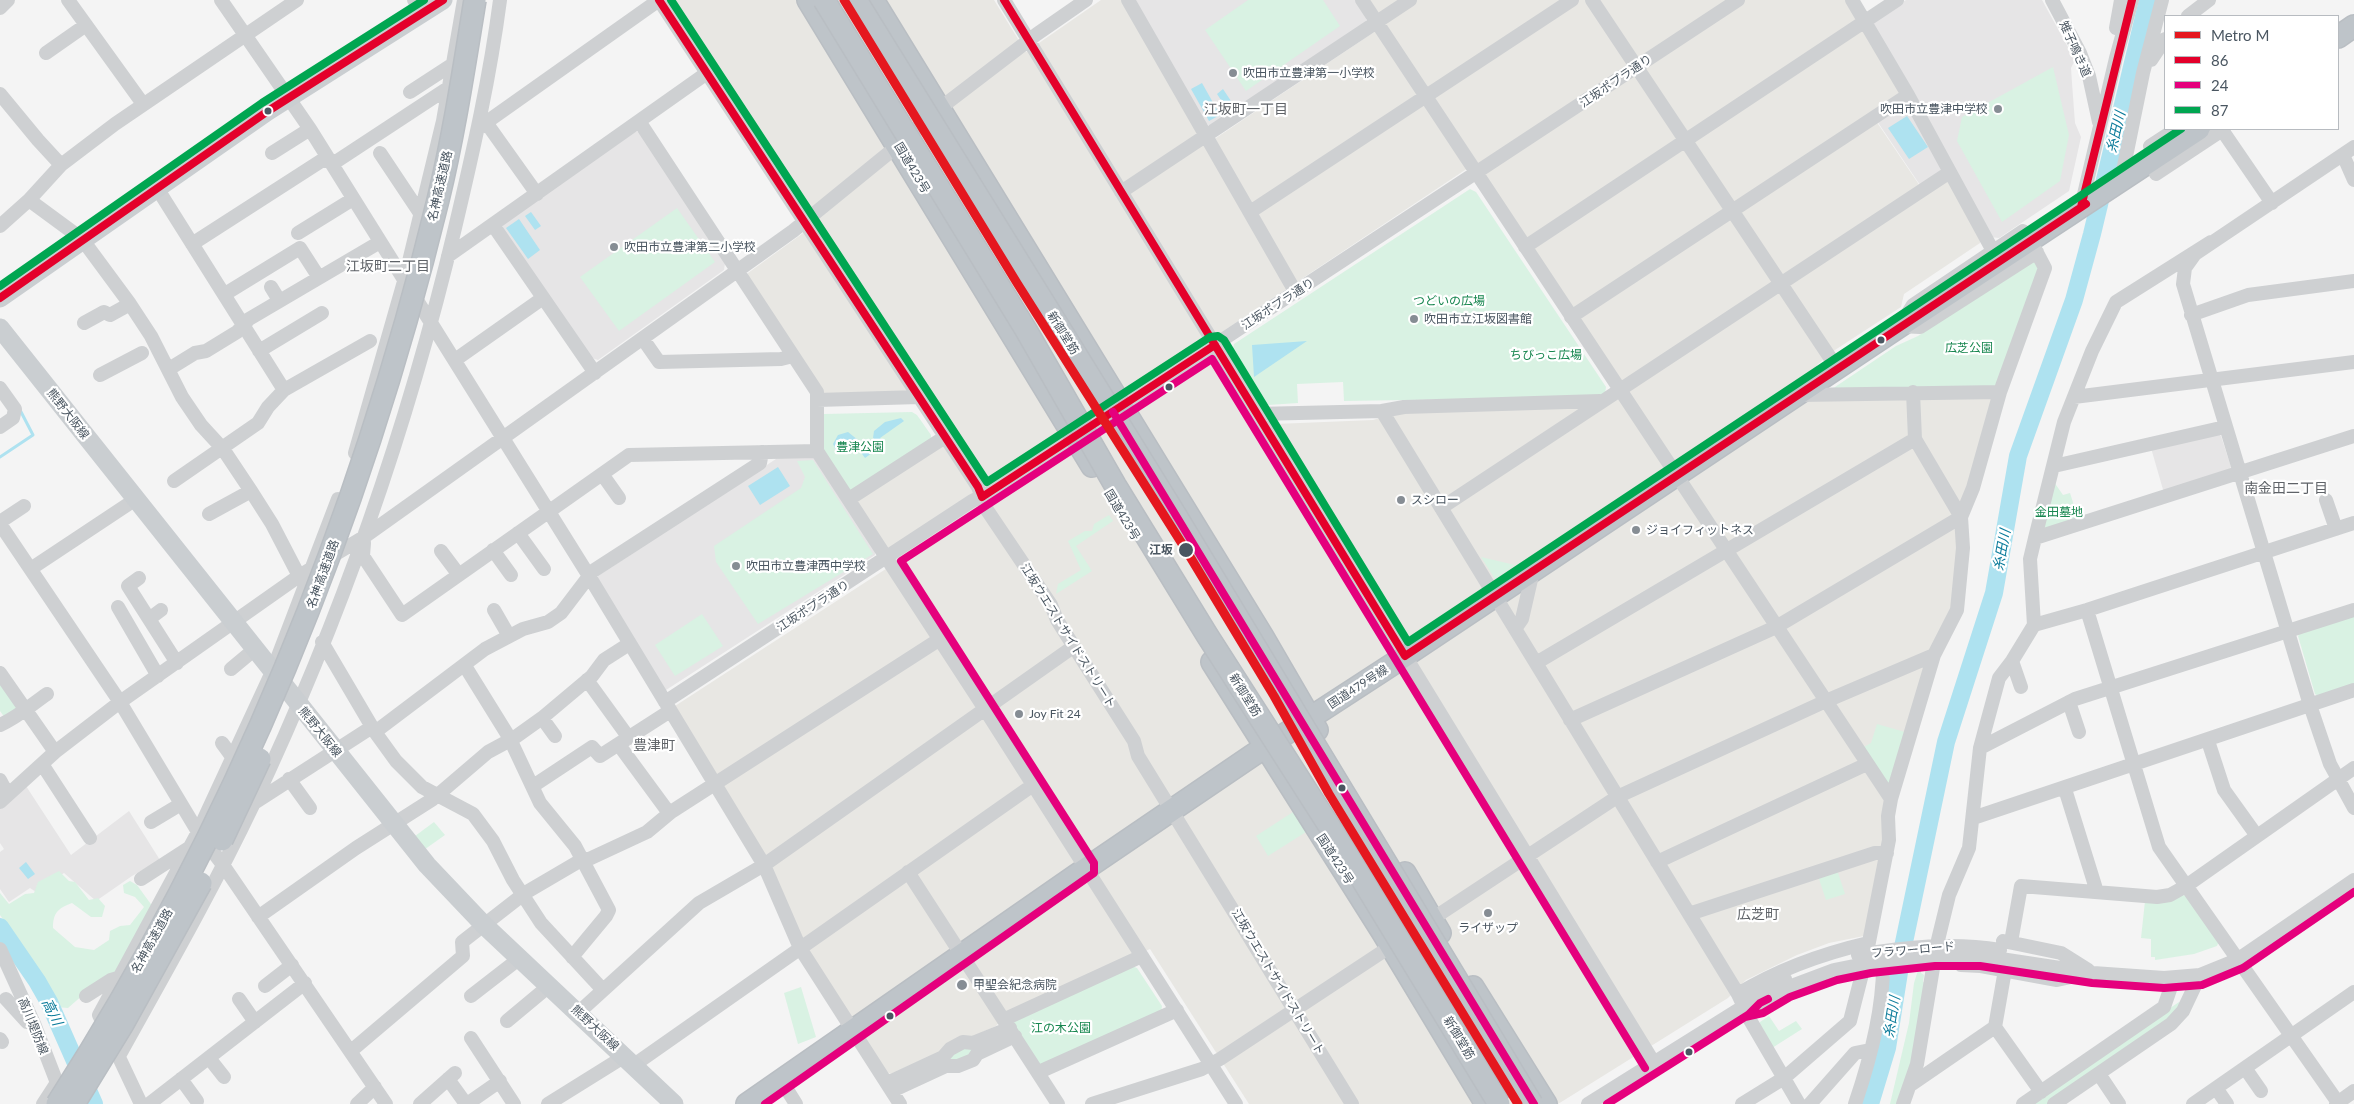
<!DOCTYPE html>
<html>
<head>
<meta charset="utf-8">
<style>
	body { margin:0 }
	#map { position:relative; width:2354px; height:1104px; overflow:hidden; background:#f4f4f4; font-family:Lato,sans-serif }
	canvas { display:block }
	.legend { position:absolute; left:2164px; top:15px; width:175px; height:115px; box-sizing:border-box; background:#fff; border:1px solid #b7bbc0; margin:0; padding:6px 9px; list-style:none; font-size:15px; color:#4a5661 }
	.legend li { display:flex; align-items:center; gap:10px; height:25px }
	.legend b { width:25px; border:1px solid #b7bbc0 }
</style>
</head>
<body>
<div id="map">
<canvas width="2354" height="1104"></canvas>
<ul class="legend">
<li><b style="height:6px;background:#e5171f"></b>Metro M</li>
<li><b style="height:6px;background:#e4002b"></b>86</li>
<li><b style="height:6px;background:#e5007d"></b>24</li>
<li><b style="height:6px;background:#00a651"></b>87</li>
</ul>
</div>
<script>
const ctx = document.querySelector('canvas').getContext('2d');
ctx.lineJoin = 'round';
function fill(path, color) { ctx.fillStyle = color; ctx.fill(path, 'evenodd'); }
function strokePath(path, color, width, dash) { ctx.strokeStyle = color; ctx.lineWidth = width; ctx.lineCap = dash ? 'butt' : 'round'; ctx.setLineDash(dash || []); ctx.stroke(path); }
function label(font, color, halo, rows, align = 'center') {
  ctx.font = font + ' Lato,"Noto Sans JP",sans-serif'; ctx.lineWidth = 4.5; ctx.setLineDash([]); ctx.textBaseline = 'middle'; ctx.strokeStyle = halo; ctx.fillStyle = color; for (const [text, x, y, turn = 0] of rows) {
    ctx.save(); ctx.translate(x, y); ctx.rotate((+turn || 0) * Math.PI / 180); ctx.textAlign = isNaN(turn) ? turn : align; if (halo) ctx.strokeText(text, 0, 0); ctx.fillText(text, 0, 0); ctx.restore();
  }
}
fill(new Path2D(`
	M 671,0 L 994,0 L 1026,52 L 1101,0 L 1124,0 L 1207,144 L 1383,26 L 1366,0 L 1848,0 L 1907,99 L 1876,121 L 1920,186 L 1945,169 L 1982,237 L 1980,243 L 1904,294 L 1901,307 L 1835,350 L 1817,365 L 1817,399 L 1990,396 L 1995,401 L 1963,501 L 1952,611 L 1884,842 L 1864,936 L 1829,943 L 1797,955 L 1746,980 L 1728,998 L 1558,1104 L 1249,1104 L 1150,949 L 1008,1013 L 996,1026 L 891,1074 L 886,1072 L 807,951 L 675,706 L 895,563 L 856,499 L 956,434 L 929,393 L 825,394 L 820,391 L 747,280 L 748,273 L 817,223 ZM 1474,164 L 1626,390 L 1403,411 L 1373,420 L 1251,425 L 1201,346 Z`), '#e8e7e3');
fill(new Path2D(`
	M 1134,0 L 1355,0 L 1367,17 L 1366,22 L 1211,126 L 1206,124 Z
	M 1906,0 L 2042,0 L 2075,60 L 2071,68 L 2072,83 L 2075,123 L 2081,137 L 2069,191 L 1999,238 L 1990,237 L 1873,25 L 1873,20 Z
	M 1903,103 L 1910,104 L 1943,165 L 1941,171 L 1920,185 L 1877,121 Z
	M 634,131 L 639,132 L 725,263 L 724,270 L 598,360 L 592,358 L 502,231 L 503,224 Z
	M 2216,432 L 2221,436 L 2231,467 L 2227,473 L 2164,493 L 2151,448 Z
	M 779,457 L 814,457 L 875,550 L 875,555 L 666,690 L 662,689 L 597,580 L 598,576 Z
	M 26,786 L 71,855 L 129,811 L 160,860 L 132,876 L 96,901 L 64,873 L 36,892 L 30,888 L 9,902 L 0,889 L 0,852 L 4,849 L 0,843 L 0,808 Z`), '#e6e5e6');
fill(new Path2D(`
	M 1248,0 L 1323,0 L 1340,26 L 1246,91 L 1205,30 Z
	M 2053,67 L 2069,135 L 2060,181 L 2002,222 L 1957,141 L 1962,117 Z
	M 1470,189 L 1476,192 L 1606,387 L 1605,394 L 1599,397 L 1344,401 L 1343,382 L 1297,384 L 1298,403 L 1268,405 L 1264,402 L 1232,352 L 1234,344 Z
	M 677,208 L 715,262 L 619,331 L 580,277 Z
	M 2032,260 L 2040,268 L 1995,387 L 1832,389 L 1896,346 L 1918,336 Z
	M 912,412 L 917,415 L 931,435 L 931,440 L 853,492 L 846,490 L 822,452 L 824,414 Z
	M 813,460 L 873,554 L 758,624 L 716,562 L 714,546 L 801,488 L 805,477 L 797,461 Z
	M 2054,482 L 2063,495 L 2070,493 L 2079,521 L 2048,532 L 2042,525 Z
	M 1109,515 L 1113,521 L 1076,546 L 1092,571 L 1056,594 L 1058,584 L 1081,570 L 1068,541 L 1085,531 L 1092,531 L 1094,524 Z
	M 1481,557 L 1515,565 L 1495,579 Z
	M 702,614 L 723,646 L 675,676 L 655,645 Z
	M 2354,614 L 2354,686 L 2320,697 L 2315,694 L 2298,636 L 2301,631 Z
	M 2,684 L 22,711 L 5,718 L 0,711 L 0,685 Z
	M 1877,724 L 1905,732 L 1891,784 L 1887,785 L 1862,748 L 1871,743 Z
	M 1293,812 L 1306,832 L 1268,856 L 1256,836 Z
	M 434,822 L 445,835 L 421,852 L 411,839 Z
	M 1837,870 L 1845,894 L 1826,900 L 1818,876 Z
	M 59,871 L 69,881 L 75,882 L 89,900 L 98,898 L 105,906 L 102,917 L 91,917 L 72,903 C 58,908 53,913 53,928 L 75,947 L 94,950 L 109,940 L 110,931 L 120,926 L 130,925 L 144,907 L 135,897 L 124,893 L 123,885 L 130,881 L 137,885 L 153,907 L 120,972 L 84,994 L 68,1008 L 56,1007 L 32,960 L 0,915 L 0,893 L 9,904 L 25,894 L 34,893 L 38,882 Z
	M 2182,895 L 2187,896 L 2219,941 L 2217,946 L 2194,954 L 2155,960 L 2155,957 L 2151,957 L 2151,939 L 2141,938 L 2145,901 Z
	M 1132,966 L 1137,968 L 1162,1006 L 1161,1013 L 1043,1066 L 1038,1064 L 1012,1026 L 1015,1019 Z
	M 1919,967 L 1921,967 L 1921,973 L 1924,975 L 1923,982 L 1927,983 L 1914,1069 L 1900,1104 L 1890,1104 L 1909,1023 L 1914,983 Z
	M 801,987 L 816,1037 L 798,1044 L 784,993 Z
	M 2179,1002 L 2181,1005 L 2166,1023 L 2049,1104 L 2030,1104 Z
	M 1769,1016 L 1779,1031 L 1796,1021 L 1802,1029 L 1772,1048 L 1758,1027 L 1760,1022 Z
	M 972,1047 L 974,1051 L 967,1057 L 948,1063 C 954,1051 959,1048 972,1047 Z`), '#d9f2e3');
fill(new Path2D(`
	M 1202,83 L 1220,115 L 1209,121 L 1191,89 Z
	M 1223,89 L 1233,104 L 1227,109 L 1217,94 Z
	M 1907,116 L 1928,147 L 1909,159 L 1888,128 Z
	M 531,212 L 541,226 L 535,230 L 525,216 Z
	M 519,219 L 540,250 L 528,259 L 506,228 Z
	M 1307,341 L 1254,377 L 1252,345 Z
	M 901,418 L 904,421 L 880,438 L 885,444 L 865,458 L 852,440 L 836,450 L 833,444 L 838,435 L 848,432 L 863,444 L 875,446 L 878,442 L 873,438 L 874,431 L 885,422 Z
	M 778,467 L 790,486 L 760,505 L 748,486 Z
	M 26,862 L 35,874 L 28,879 L 19,868 Z`), '#aee2f0');
strokePath(new Path2D(`
	M 0,457 L 33,435 L 19,408`), '#aee2f0', 3);
strokePath(new Path2D(`
	M 0,927 L 37,981 L 49,1002 L 94,1104
	M 1870,1104 L 1887,1048 L 1903,947 L 1946,742 L 1994,593 L 2018,456 L 2074,300 L 2092,234 L 2148,0`), '#aee2f0', 18);
const highway = new Path2D(`
	M 808,0 L 1092,466
	M 873,0 L 1263,637 L 1317,730
	M 2338,37 L 2354,26
	M 1212,662 L 1383,933 L 1486,1104
	M 1405,873 L 1440,933
	M 1473,987 L 1546,1104
	M 747,1104 L 1075,876 L 1253,755 L 1396,662 L 1900,326 L 2199,129`);
strokePath(highway, '#b9bec3', 24);
strokePath(new Path2D(`
	M 68,0 L 143,104
	M 221,0 L 310,129 L 589,576 L 764,865 L 800,948 L 900,1104
	M 414,0 L 423,12
	M 1004,0 L 1654,1063
	M 1128,0 L 1296,293
	M 1362,0 L 1891,799
	M 1592,0 L 1837,368
	M 1852,0 L 1908,95 L 1993,251
	M 2052,0 L 2080,53 L 2089,76 L 2099,122
	M 0,8 L 8,0
	M 2188,16 L 2209,0
	M 2116,28 L 2121,0
	M 46,53 L 86,25
	M 2151,60 L 2165,39
	M 410,92 L 453,64
	M 0,94 L 38,140 L 61,165
	M 639,121 L 817,392 L 817,451 L 979,700 L 1236,1104
	M 2222,130 L 2272,203
	M 2150,146 L 2176,129
	M 2354,147 L 2195,254 L 2185,268 L 2183,284 L 2310,705 L 2330,764 L 2354,808
	M 272,153 L 310,129
	M 380,153 L 420,213
	M 2343,155 L 2354,180
	M 2156,174 L 2224,129
	M 2121,181 L 2143,73 L 2162,0
	M 157,188 L 284,390
	M 1121,192 L 1410,0
	M 537,194 L 490,128 L 480,123 L 491,119 L 659,0 L 978,487 L 987,510 L 1051,605 L 1057,620 L 1134,741 L 1138,756 L 1352,1104
	M 29,200 L 82,239 L 130,304 L 151,336 L 182,397 L 201,425 L 223,449 L 251,491 L 272,524 L 299,576
	M 2081,207 L 2116,58 L 2132,0
	M 1250,212 L 1572,0
	M 493,225 L 595,373
	M 0,226 L 29,200 L 61,165 L 115,124 L 297,0
	M 2023,231 L 1913,305 L 1900,326 L 1920,327 L 2037,252
	M 298,233 L 353,199
	M 192,244 L 321,161 L 337,161 L 448,88
	M 1525,247 L 1897,0
	M 448,256 L 707,73
	M 271,287 L 279,300
	M 225,294 L 300,248 L 318,276
	M 2191,315 L 2248,295 L 2354,281
	M 1571,317 L 1908,95
	M 84,323 L 104,312 L 110,315 L 130,304
	M 643,339 L 659,362 L 781,359 L 793,356
	M 259,351 L 322,313
	M 455,360 L 543,298
	M 169,369 L 195,353 L 206,351 L 237,332 L 249,319 L 380,242
	M 100,375 L 142,353
	M 0,388 L 15,409 L 13,418 L 0,427
	M 1799,395 L 2000,392
	M 2074,397 L 2354,362
	M 817,400 L 919,397
	M 1382,411 L 1404,407 L 1600,401
	M 1257,414 L 1382,411 L 1738,994 L 1750,1020 L 1799,1104
	M 355,453 L 405,278 L 443,121 L 464,0
	M 2054,466 L 2225,427
	M 602,474 L 619,498
	M 174,481 L 258,423 L 268,407 L 284,390 L 370,341
	M 849,499 L 945,437
	M 2326,500 L 2336,529
	M 1441,508 L 1950,172
	M 209,514 L 251,491
	M 0,522 L 24,506
	M 0,524 L 120,702 L 198,832 L 223,865 L 386,1104
	M 518,533 L 544,569
	M 2035,538 L 2354,436
	M 364,543 L 363,556 L 402,615 L 629,455 L 817,451
	M 493,550 L 511,575
	M 441,551 L 459,575
	M 32,568 L 136,499
	M 139,578 L 128,586 L 177,663
	M 118,607 L 158,676
	M 494,610 L 509,636
	M 2087,610 L 2159,847 L 2339,1104
	M 149,619 L 161,610
	M 2034,625 L 2087,610 L 2354,523
	M 1515,629 L 1522,619 L 1533,571
	M 322,642 L 375,732 L 396,761 L 422,787 L 473,814 L 493,841 L 513,880 L 541,923 L 603,990
	M 2012,661 L 2021,687
	M 1536,663 L 1915,439
	M 465,666 L 509,737 L 540,803 L 575,846 L 609,910 L 606,916 L 572,957
	M 231,669 L 255,649
	M 0,673 L 55,752
	M 587,680 L 629,738
	M 665,702 L 972,501 L 993,491 L 1738,0
	M 2069,702 L 2079,732
	M 542,718 L 555,736
	M 1570,720 L 1776,627 L 1961,517 L 1915,439 L 1913,392
	M 0,725 C 18,717 31,705 47,694
	M 375,732 L 485,649 L 523,629 L 548,622 L 561,613 L 593,571 L 760,463 L 762,452
	M 2208,741 L 2224,790 L 2257,836
	M 222,743 L 233,758
	M 619,745 L 669,813
	M 1980,748 L 2075,699 L 2354,610
	M 42,764 L 90,838
	M 289,779 L 310,808
	M 0,780 L 8,795
	M 533,786 L 592,747 L 600,756 L 670,711
	M 2065,789 L 2097,892
	M 0,802 L 55,752 L 120,702 L 299,576 L 364,537 L 793,231 L 890,152 L 939,109 L 1037,34 L 1086,0
	M 254,803 L 372,727
	M 1973,818 L 2354,690
	M 151,822 L 181,804
	M 1657,862 L 1867,764
	M 908,872 L 1058,1104
	M 141,879 L 189,848
	M 1689,914 L 1875,853 L 1887,853
	M 258,917 L 356,848 L 433,799 L 488,752 L 514,738 L 542,718 L 592,676 L 604,660 L 629,644
	M 1938,940 L 1949,895 L 1969,848 L 1980,748 L 1999,678 L 2012,661 L 2034,625 L 2030,559 L 2035,538 L 2064,422 L 2092,351 L 2116,302 L 2211,242
	M 2003,941 L 2061,953 L 2088,970
	M 2011,942 L 2021,886 L 2157,897 L 2170,895 L 2186,886 L 2354,768
	M 1868,947 L 1889,840 L 1888,816 L 1891,799 L 1934,655 L 1957,610 L 1963,548 L 1961,517 L 1973,488 L 2000,392 L 2045,268 L 2035,249
	M 0,949 L 35,1026 L 64,1101
	M 1858,955 C 1905,947 1953,942 2000,950
	M 1961,965 L 1981,966 L 2057,980 L 2080,975
	M 265,986 L 292,965
	M 1738,994 C 1779,969 1821,954 1868,943
	M 86,996 L 111,980 L 121,977
	M 471,996 L 520,958
	M 6,999 L 27,1022
	M 239,999 L 255,1022
	M 1743,1007 L 1759,1004 L 1786,988 L 1834,970 L 1869,963 L 1934,956 L 1981,956 L 2093,973 L 2164,978 L 2200,975 L 2237,960 L 2354,880
	M 578,1013 L 699,903 L 764,865 L 1073,647
	M 1005,1019 L 1142,956
	M 507,1021 L 549,986
	M 1995,1027 L 2041,1092
	M 471,1038 L 514,1104
	M 0,1039 L 2,1042
	M 351,1051 L 463,956 L 462,942 L 525,893 L 583,859 L 589,859 L 647,832 L 671,812 L 940,639
	M 119,1056 C 165,973 212,891 253,805 C 340,621 408,426 455,228 C 473,152 490,77 500,0
	M 209,1058 L 224,1077
	M 634,1065 L 1033,785
	M 2245,1068 L 2261,1091
	M 1039,1072 L 1177,1010
	M 2099,1074 L 2119,1104
	M 181,1079 L 197,1101
	M 448,1079 L 466,1104
	M 781,1080 L 796,1104
	M 887,1083 L 943,1057 L 950,1049 L 963,1042 L 973,1043 L 1010,1028
	M 1912,1084 L 1995,1027 L 2005,970
	M 2216,1088 L 2227,1104
	M 892,1091 L 946,1066 L 958,1066 L 973,1060 L 977,1054 L 1015,1036
	M 43,1104 L 56,1084
	M 141,1104 L 99,1015 L 198,832 L 272,672 L 338,499
	M 149,1104 L 305,983
	M 357,1104 L 375,1087
	M 420,1104 L 455,1073
	M 467,1104 L 500,1081
	M 548,1104 L 625,1056
	M 1092,1104 L 1202,1069 L 1220,1059 L 1617,797 L 1826,701 L 1934,655
	M 1588,1104 L 1743,1007 L 1754,995 L 1785,979
	M 1742,1104 L 1784,1078 L 1850,1021 L 1863,970
	M 1810,1104 L 1855,1053 L 1870,1050
	M 1855,1104 C 1870,1060 1884,1008 1883,961
	M 1903,1104 L 1917,1064 L 1934,962
	M 2023,1104 L 2164,1007 L 2174,978
	M 2054,1104 L 2171,1024 L 2183,1011 L 2200,975
	M 2193,1104 L 2354,992
	M 2336,1104 L 2354,1091`), '#ced0d2', 14);
strokePath(new Path2D(`
	M 0,298 L 268,111 L 443,0
	M 0,328 L 427,865 L 484,925 L 674,1104`), '#caced1', 19);
strokePath(highway, '#bec4c9', 21);
const highwayBridge = new Path2D(`
	M 824,0 L 1026,330 L 1115,485 L 1207,635 L 1335,835 L 1499,1104
	M 856,0 L 1175,514 L 1532,1104
	M 222,840 L 260,759
	M 57,1104 C 235,828 360,519 438,200 C 454,134 464,67 475,0
	M 74,1104 L 123,1024 L 201,883`);
strokePath(highwayBridge, '#b9bec3', 24, []);
strokePath(highwayBridge, '#bec4c9', 21);
strokePath(new Path2D(`
	M 659,0 L 978,487 L 982,497
	M 1004,0 L 1405,656 L 2086,204
	M 2081,207 L 2132,0
	M 0,298 L 268,111 L 443,0
	M 982,497 L 1215,345`), '#e4002b', 8);
strokePath(new Path2D(`
	M 1113,412 L 1534,1104
	M 1745,1017 L 1763,1013 L 1790,997 L 1837,980 L 1871,973 L 1935,966 L 1980,966 L 2092,983 L 2164,988 L 2202,985 L 2243,968 L 2354,892
	M 765,1104 L 1094,873 L 1094,863 L 901,561 L 1212,359 L 1645,1068
	M 1607,1104 L 1748,1015 L 1760,1003 L 1768,999`), '#e5007d', 8);
strokePath(new Path2D(`
	M 671,0 L 987,482 L 1210,337 L 1218,336 L 1224,340 L 1408,642 L 2181,129
	M 0,286 L 262,103 L 424,0`), '#00a651', 8);
strokePath(new Path2D(`
	M 844,0 L 1017,283 L 1186,550 L 1274,696 L 1329,794 L 1518,1104`), '#e5171f', 9);
for (const [x, y, r, color] of [
	[1233,73,5,"#868d94"],
	[1998,109,5,"#868d94"],
	[268,111,4.5,"#4a5661"],
	[614,247,5,"#868d94"],
	[1414,319,5,"#868d94"],
	[1881,340,4.5,"#4a5661"],
	[1169,387,4.5,"#4a5661"],
	[1401,500,5,"#868d94"],
	[1636,530,5,"#868d94"],
	[1186,550,8,"#4a5661"],
	[736,566,5,"#868d94"],
	[1019,714,5,"#868d94"],
	[1342,788,4.5,"#4a5661"],
	[1488,913,5,"#868d94"],
	[962,985,6,"#868d94"],
	[890,1016,4.5,"#4a5661"],
	[1689,1052,4.5,"#4a5661"]
]) { const dot = new Path2D(); dot.arc(x, y, r, 0, 2 * Math.PI); ctx.fillStyle = color; ctx.fill(dot); strokePath(dot, '#fff', 2); }
label('12px', '#4a5661', '#fff', [
	["雉子鳴き道",2075,49,66],
	["江坂ポプラ通り",1616,81,-34],
	["国道423号",912,168,59],
	["名神高速道路",440,186,-77],
	["江坂ポプラ通り",1278,304,-33],
	["新御堂筋",1063,333,58],
	["熊野大阪線",68,414,52],
	["国道423号",1122,515,59],
	["名神高速道路",323,574,-70],
	["江坂ポプラ通り",813,606,-33],
	["江坂ウエストサイドストリート",1068,636,58],
	["国道479号線",1358,687,-33],
	["新御堂筋",1245,695,58],
	["熊野大阪線",320,732,51],
	["国道423号",1335,859,57],
	["名神高速道路",152,941,-61],
	["フラワーロード",1913,950,-5],
	["江坂ウエストサイドストリート",1278,982,59],
	["高川堤防線",33,1026,68],
	["熊野大阪線",595,1028,43],
	["新御堂筋",1459,1038,59]
]);
label('12px', '#4a5661', '#fff', [
	["吹田市立豊津第一小学校",1243,73],
	["吹田市立豊津中学校",1988,109,"right"],
	["吹田市立豊津第二小学校",624,247],
	["吹田市立江坂図書館",1424,319],
	["スシロー",1411,500],
	["ジョイフィットネス",1646,530],
	["吹田市立豊津西中学校",746,566],
	["Joy Fit 24",1029,714],
	["ライザップ",1488,928,"center"],
	["甲聖会紀念病院",973,985]
], 'left');
label('12px', '#17864f', '#fff', [
	["つどいの広場",1449,301],
	["広芝公園",1969,348],
	["ちびっこ広場",1546,355],
	["豊津公園",860,447],
	["金田墓地",2059,512],
	["江の木公園",1061,1028]
]);
label('bold 12px', '#4a5661', '#fff', [
	["江坂",1173,550]
], 'right');
label('14px', '#5f6368', '#fff', [
	["江坂町一丁目",1246,109],
	["江坂町二丁目",388,266],
	["南金田二丁目",2286,488],
	["豊津町",654,745],
	["広芝町",1758,914]
]);
label('italic 14px', '#0c7c9b', '#fff', [
	["糸田川",2116,132,-77],
	["糸田川",2002,550,-80],
	["高川",52,1012,64],
	["糸田川",1892,1017,-81]
]);
</script>
</body>
</html>
